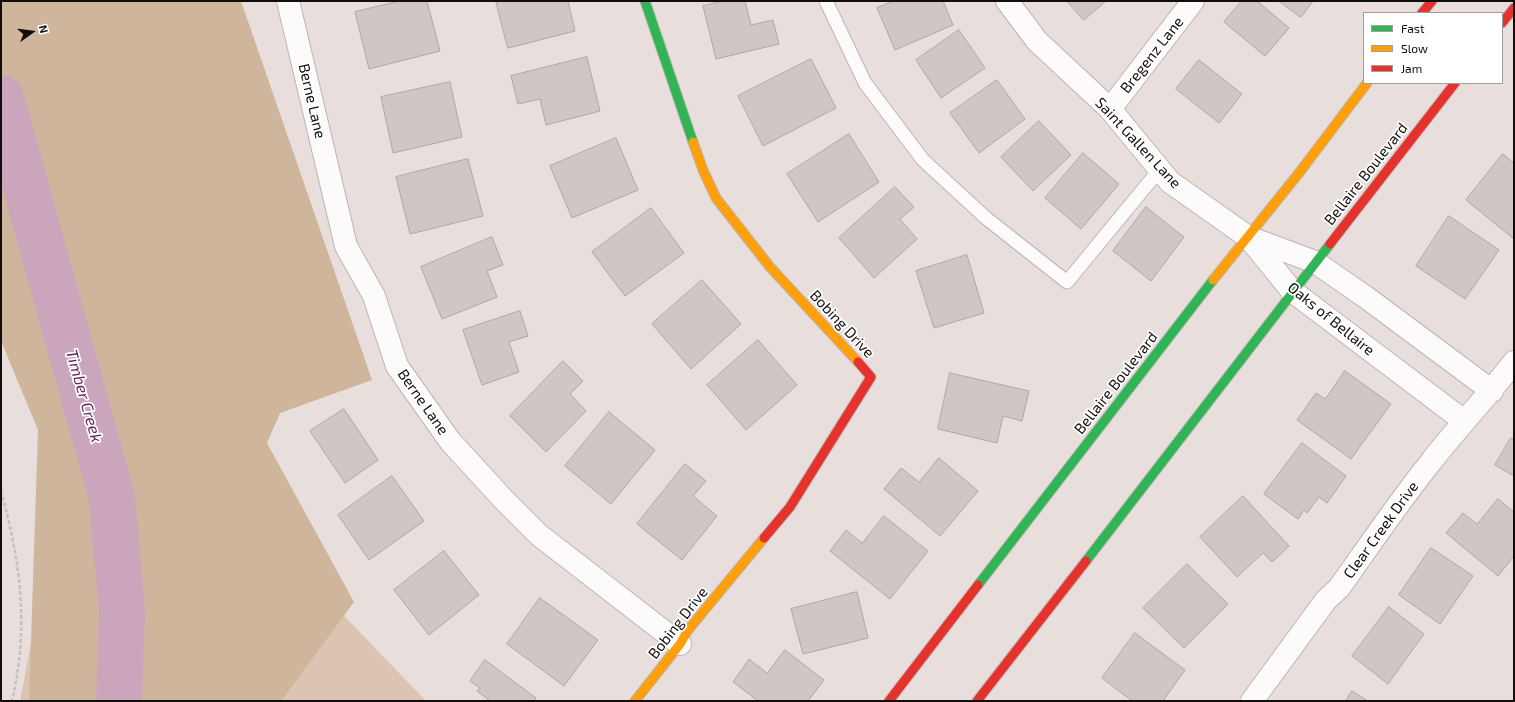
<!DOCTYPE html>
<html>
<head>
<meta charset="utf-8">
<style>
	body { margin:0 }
	#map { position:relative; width:1515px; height:702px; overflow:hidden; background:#e8dedc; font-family:"Exo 2",sans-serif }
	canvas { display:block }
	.frame { position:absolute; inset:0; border:2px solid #120d0c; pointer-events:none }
	.legend { position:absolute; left:1363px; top:12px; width:140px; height:72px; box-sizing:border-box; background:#fff; border:1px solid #a09e9e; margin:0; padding:5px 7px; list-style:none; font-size:12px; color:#120d0c }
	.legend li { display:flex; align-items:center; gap:8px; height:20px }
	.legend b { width:20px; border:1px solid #a09e9e }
	.north { position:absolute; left:12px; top:12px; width:40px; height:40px; -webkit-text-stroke:3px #fff; paint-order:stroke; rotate:76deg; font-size:11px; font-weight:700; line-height:16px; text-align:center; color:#120d0c }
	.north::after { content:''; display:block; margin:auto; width:14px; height:18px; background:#120d0c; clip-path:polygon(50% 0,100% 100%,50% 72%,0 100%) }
</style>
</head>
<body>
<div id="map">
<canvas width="1515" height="702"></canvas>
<div class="frame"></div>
<ul class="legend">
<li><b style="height:5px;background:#30b455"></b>Fast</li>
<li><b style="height:5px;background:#ff9f0a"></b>Slow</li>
<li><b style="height:5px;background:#e5322d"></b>Jam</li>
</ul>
<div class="north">N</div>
</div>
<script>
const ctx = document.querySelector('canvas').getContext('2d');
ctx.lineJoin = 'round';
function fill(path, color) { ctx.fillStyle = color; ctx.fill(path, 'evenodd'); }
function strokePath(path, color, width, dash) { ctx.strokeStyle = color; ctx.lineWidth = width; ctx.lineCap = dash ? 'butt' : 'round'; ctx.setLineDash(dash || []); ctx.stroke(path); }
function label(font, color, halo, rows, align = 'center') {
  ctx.font = font + ' "Exo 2",sans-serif'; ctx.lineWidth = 3.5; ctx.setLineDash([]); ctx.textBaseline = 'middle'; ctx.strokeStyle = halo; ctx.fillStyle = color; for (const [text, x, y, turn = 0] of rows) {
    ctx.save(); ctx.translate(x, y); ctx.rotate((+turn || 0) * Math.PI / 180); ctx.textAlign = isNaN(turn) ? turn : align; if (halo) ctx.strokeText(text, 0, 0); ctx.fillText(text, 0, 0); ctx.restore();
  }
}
fill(new Path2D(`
	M 48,553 L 327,598 L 426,701 L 20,701 Z`), '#dbc4b1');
fill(new Path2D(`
	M 1,1 L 241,1 L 372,380 L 280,413 L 267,443 L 354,602 L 281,701 L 29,701 L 38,430 L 1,341 Z`), '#cfb59c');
strokePath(new Path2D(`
	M 1,98 L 112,498 L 122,611 L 119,701`), '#cba5bc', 46);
const building = new Path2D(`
	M 400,1 L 427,1 L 440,51 L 369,69 L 355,12 Z
	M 496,1 L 568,1 L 575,31 L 508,48 Z
	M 724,1 L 745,1 L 751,25 L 773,20 L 779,44 L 716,59 L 703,6 Z
	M 894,1 L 943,1 L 953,25 L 895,50 L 877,8 Z
	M 1067,1 L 1106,1 L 1084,20 Z
	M 1242,1 L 1257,1 L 1289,28 L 1265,56 L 1224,22 Z
	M 1279,1 L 1313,1 L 1301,17 Z
	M 959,30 L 985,68 L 941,98 L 916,60 Z
	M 587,57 L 600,111 L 546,125 L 540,99 L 518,104 L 511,76 Z
	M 811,59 L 836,108 L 763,146 L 738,96 Z
	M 1199,60 L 1242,94 L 1219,123 L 1176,89 Z
	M 997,80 L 1025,119 L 979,153 L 950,113 Z
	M 450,82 L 462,137 L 393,153 L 381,97 Z
	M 1039,121 L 1071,155 L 1033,191 L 1001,157 Z
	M 849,134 L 879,182 L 818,222 L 787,174 Z
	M 616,138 L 638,190 L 572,218 L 550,166 Z
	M 1083,153 L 1119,184 L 1081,229 L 1045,198 Z
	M 1503,154 L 1514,163 L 1514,239 L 1466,200 Z
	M 468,159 L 483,216 L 410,234 L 396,177 Z
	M 895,187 L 914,207 L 900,219 L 917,239 L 874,278 L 839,238 Z
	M 1146,207 L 1184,237 L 1151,281 L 1113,251 Z
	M 651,208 L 684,253 L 625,296 L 592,252 Z
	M 1449,216 L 1499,250 L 1465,299 L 1416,266 Z
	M 492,237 L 503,265 L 487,271 L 497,297 L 442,319 L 421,267 Z
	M 967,255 L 984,313 L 934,328 L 916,271 Z
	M 702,280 L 741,324 L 691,369 L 652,324 Z
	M 520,311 L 528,336 L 509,342 L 519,372 L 482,385 L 463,330 Z
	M 758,340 L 797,385 L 746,430 L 707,385 Z
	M 563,361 L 583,381 L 570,394 L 586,411 L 546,452 L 510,416 Z
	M 1345,371 L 1391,404 L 1351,459 L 1297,420 L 1316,393 L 1325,399 Z
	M 950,373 L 1029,391 L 1022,421 L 1003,416 L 997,443 L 938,429 Z
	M 344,409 L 378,460 L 345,483 L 310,431 Z
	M 609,412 L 655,450 L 611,504 L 565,466 Z
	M 1511,438 L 1514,440 L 1514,476 L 1495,465 Z
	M 1302,443 L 1346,476 L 1327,503 L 1319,497 L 1307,513 L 1304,510 L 1298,519 L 1264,494 Z
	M 939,458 L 978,491 L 940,536 L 884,489 L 901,468 L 919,482 Z
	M 685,464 L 706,481 L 693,496 L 717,516 L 682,560 L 637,524 Z
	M 392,476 L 424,521 L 369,560 L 338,515 Z
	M 1243,496 L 1289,546 L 1272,562 L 1263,553 L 1237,577 L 1200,537 Z
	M 1498,499 L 1514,512 L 1514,556 L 1498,576 L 1446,533 L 1463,513 L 1477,524 Z
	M 884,516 L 928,551 L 890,599 L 830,551 L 846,530 L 862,543 Z
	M 1431,548 L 1473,576 L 1440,624 L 1399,595 Z
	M 444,551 L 479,595 L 429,635 L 394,590 Z
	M 1187,564 L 1228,604 L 1184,648 L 1143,608 Z
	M 857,592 L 868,638 L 803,654 L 791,609 Z
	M 540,598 L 598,640 L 564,686 L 507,644 Z
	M 1389,607 L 1424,634 L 1388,684 L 1352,656 Z
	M 1135,633 L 1185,670 L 1163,701 L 1132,701 L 1102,678 Z
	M 785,650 L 824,680 L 808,701 L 758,701 L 733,682 L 749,659 L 767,673 Z
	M 485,660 L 536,698 L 534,701 L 490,701 L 477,691 L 480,688 L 470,681 Z
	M 1352,691 L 1368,701 L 1346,701 Z`);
fill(building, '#cec7c4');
strokePath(building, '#aea7a4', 1);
const lane = new Path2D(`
	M 826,1 L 865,83 L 923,160 L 986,218 L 1067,282 L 1160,169`);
const street = new Path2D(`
	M 288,1 L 346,246 L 374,296 L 397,366 L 450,441 L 503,499 L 539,535 L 680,644
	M 1007,1 L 1037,41 L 1110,109 L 1170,182 L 1248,237 L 1315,262 L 1367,298 L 1492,391
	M 1110,109 L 1193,1
	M 1249,238 L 1292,291 L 1464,421
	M 1252,701 L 1326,600 L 1339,588 C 1369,546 1398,503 1430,463 C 1457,428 1487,397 1514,362`);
const fast = new Path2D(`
	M 645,1 L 693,142
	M 1086,561 L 1330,244
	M 978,585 L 1213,280`);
const slow = new Path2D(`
	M 693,142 L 703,170 L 716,198 L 770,267 L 858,362
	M 1213,280 L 1299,173 L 1367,83
	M 635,701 L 680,644 L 688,630 L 764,538`);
const jam = new Path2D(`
	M 1422,13 L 1432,1
	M 1502,23 L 1514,8
	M 1330,244 L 1455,83
	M 764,538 L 790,507 L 871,377 L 858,362
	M 889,701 L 978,585
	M 977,701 L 1086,561`);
strokePath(lane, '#bdb5b4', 15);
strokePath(street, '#bdb5b4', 24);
strokePath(fast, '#bdb5b4', 11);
strokePath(slow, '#bdb5b4', 11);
strokePath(jam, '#bdb5b4', 11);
strokePath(new Path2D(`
	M 1,491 C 21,564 29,627 12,701`), '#c5c1c1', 2.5, [4, 2]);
strokePath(lane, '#fcfafa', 13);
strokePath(street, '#fcfafa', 22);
strokePath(fast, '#30b455', 9);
strokePath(slow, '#ff9f0a', 9);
strokePath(jam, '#e5322d', 9);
label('15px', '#120d0c', '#fff', [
	["Bregenz Lane",1152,55,-52],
	["Berne Lane",312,101,77],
	["Saint Gallen Lane",1138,143,47],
	["Bellaire Boulevard",1366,174,-52],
	["Oaks of Bellaire",1331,319,39],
	["Bobing Drive",842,324,47],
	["Bellaire Boulevard",1116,383,-52],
	["Berne Lane",423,402,55],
	["Clear Creek Drive",1381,530,-54],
	["Bobing Drive",678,623,-52]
]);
label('italic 16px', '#642653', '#fff', [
	["Timber Creek",84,396,74]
]);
</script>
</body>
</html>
